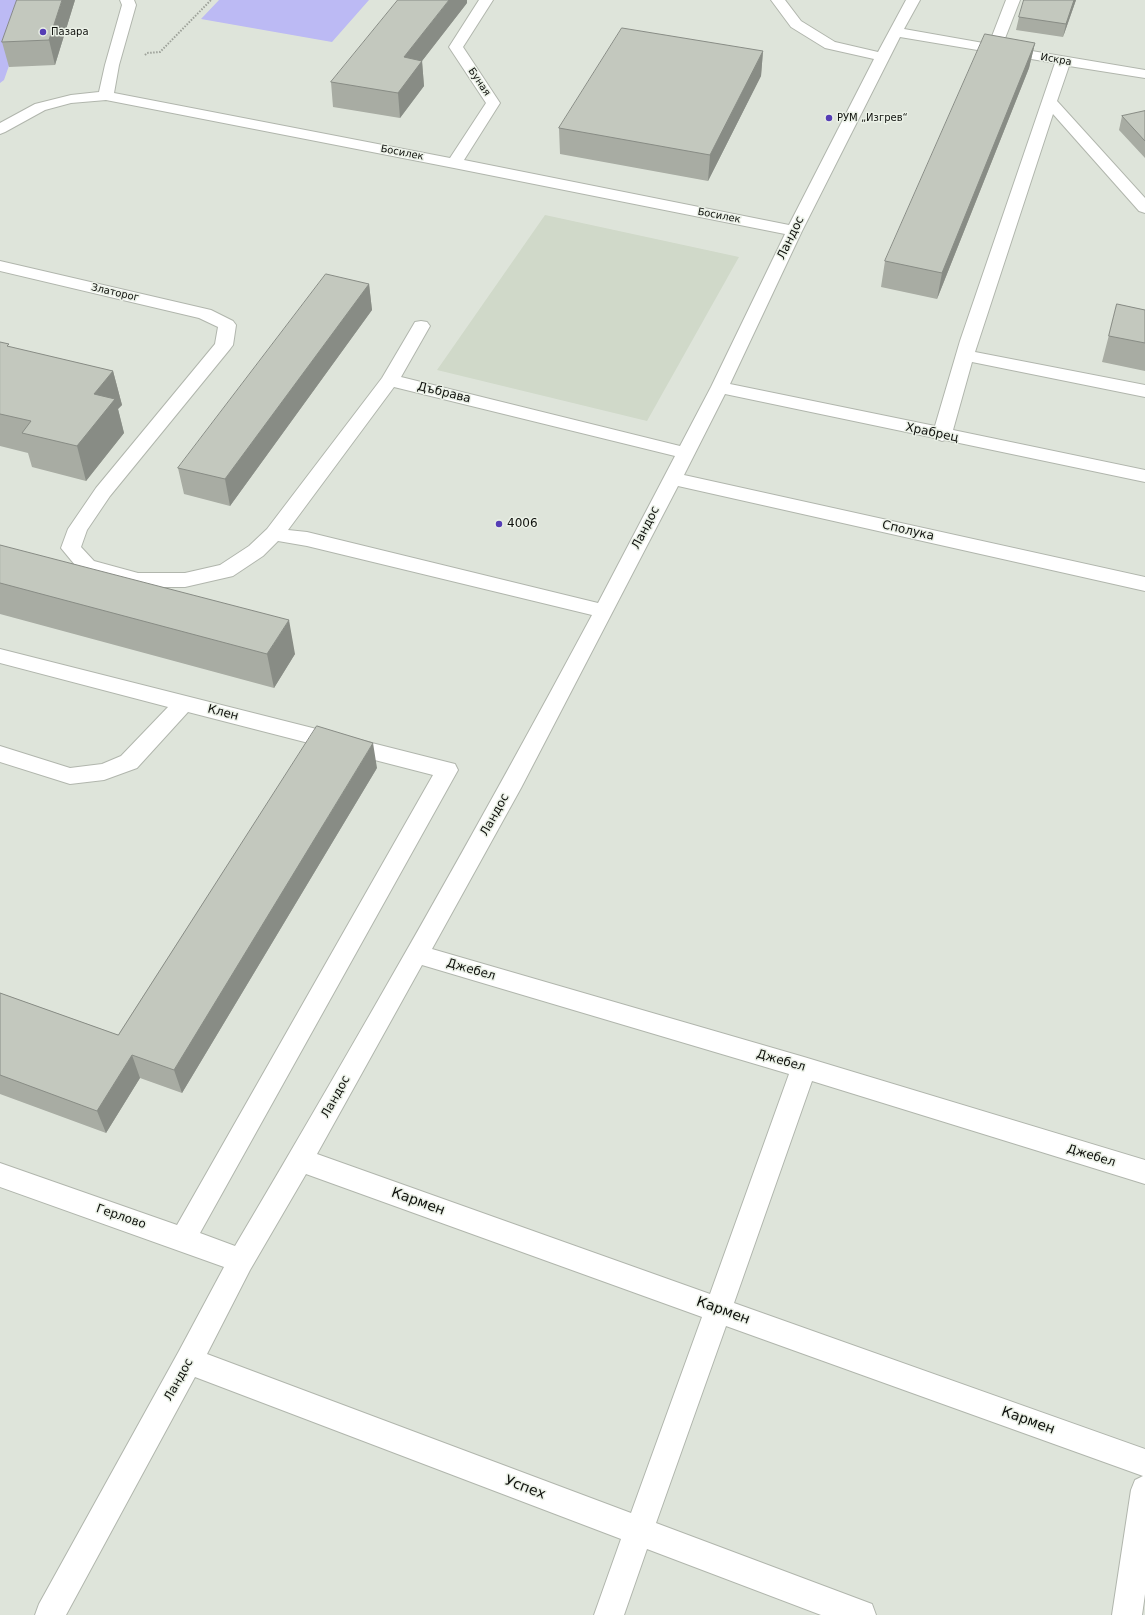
<!DOCTYPE html>
<html>
<head>
<meta charset="utf-8">
<style>
	body { margin:0 }
	canvas { display:block; background:#dee4da }
</style>
</head>
<body>
<canvas width="1145" height="1615"></canvas>
<script>
const ctx = document.querySelector('canvas').getContext('2d');
ctx.lineJoin = 'round';
function fill(path, color) { ctx.fillStyle = color; ctx.fill(path, 'evenodd'); }
function strokePath(path, color, width, dash) { ctx.strokeStyle = color; ctx.lineWidth = width; ctx.lineCap = dash ? 'butt' : 'round'; ctx.setLineDash(dash || []); ctx.stroke(path); }
function label(font, color, halo, rows, align = 'center') {
  ctx.font = font + ' "DejaVu Sans",sans-serif'; ctx.lineWidth = 3; ctx.setLineDash([]); ctx.textBaseline = 'middle'; ctx.strokeStyle = halo; ctx.fillStyle = color; for (const [text, x, y, turn = 0] of rows) {
    ctx.save(); ctx.translate(x, y); ctx.rotate((+turn || 0) * Math.PI / 180); ctx.textAlign = isNaN(turn) ? turn : align; if (halo) ctx.strokeText(text, 0, 0); ctx.fillText(text, 0, 0); ctx.restore();
  }
}
fill(new Path2D(`
	M 545,215 L 739,257 L 647,421 L 437,370 Z`), '#d0d9c9');
fill(new Path2D(`
	M 0,0 L 32,0 L 4,80 L 0,83 Z
	M 219,0 L 369,0 L 332,42 L 201,19 Z`), '#bcbaf4');
const minor = new Path2D(`
	M 120,0 L 134,0 L 136,5 L 119,65 L 114,93 L 450,158 L 486,103 L 449,47 L 479,0 L 493,0 L 463,47 L 500,103 L 464,160 L 789,225 L 874,59 L 825,48 L 791,27 L 771,0 L 785,0 L 801,21 L 835,42 L 878,52 L 906,0 L 920,0 L 904,29 L 989,44 L 1006,0 L 1020,0 L 1002,46 L 1145,70 L 1145,78 L 1069,66 L 1057,101 L 1145,198 L 1145,213 L 1139,211 L 1053,114 L 975,352 L 1145,385 L 1145,397 L 972,362 L 953,430 L 1145,470 L 1145,482 L 945,440 L 942,441 L 935,438 L 725,394 L 684,475 L 1145,577 L 1145,591 L 678,486 L 521,788 L 432,949 L 804,1057 L 1145,1160 L 1145,1184 L 812,1081 L 734,1303 L 1145,1449 L 1145,1594 L 1142,1615 L 1112,1615 L 1131,1490 L 1135,1480 L 1143,1476 L 726,1326 L 656,1523 L 872,1604 L 876,1615 L 821,1615 L 647,1549 L 624,1615 L 594,1615 L 621,1539 L 195,1377 L 66,1615 L 35,1615 L 39,1604 L 179,1351 L 224,1267 L 0,1187 L 0,1163 L 177,1225 L 433,775 L 188,712 L 137,768 L 104,780 L 70,784 L 0,762 L 0,746 L 70,768 L 102,764 L 121,756 L 168,707 L 0,663 L 0,649 L 447,762 L 455,764 L 458,770 L 200,1233 L 235,1246 C 358,1038 478,828 592,615 L 307,546 L 278,541 L 263,556 L 233,576 L 185,587 L 138,587 L 80,571 L 61,548 L 68,529 L 96,488 L 215,344 L 218,327 L 199,318 L 0,271 L 0,261 L 211,310 L 233,321 L 236,325 L 233,345 L 230,349 L 110,496 L 87,530 L 81,547 L 94,561 L 138,573 L 185,573 L 220,565 L 249,546 L 267,529 L 382,378 L 415,322 L 421,321 L 427,322 L 430,326 L 401,377 L 680,446 L 711,387 L 785,234 L 454,168 L 106,100 L 71,103 L 45,110 L 5,132 L 0,134 L 0,123 L 35,104 L 71,95 L 99,92 L 105,65 L 122,5 ZM 900,37 L 1055,63 L 960,341 L 935,426 L 730,384 L 802,231 ZM 394,387 L 675,456 L 598,603 L 307,532 L 288,530 ZM 422,965 L 789,1074 L 710,1294 L 317,1154 ZM 306,1174 L 702,1317 L 631,1513 L 207,1354 L 250,1270 Z`);
strokePath(minor, '#b1b6ad', 2);
strokePath(new Path2D(`
	M 145,55 L 147,53 L 160,52 L 211,0`), '#9da199', 2, [1.5, 1.5]);
fill(minor, '#fff');
fill(new Path2D(`
	M 75,0 L 55,65 L 9,67 L 2,42 Z
	M 1076,0 L 1063,37 L 1016,30 L 1019,17 Z
	M 467,3 L 422,61 L 424,86 L 400,118 L 333,107 L 331,82 Z
	M 1035,43 L 1029,68 L 937,299 L 881,287 L 885,261 Z
	M 763,51 L 761,76 L 708,181 L 560,154 L 559,128 Z
	M 1145,111 L 1145,158 L 1119,130 L 1122,116 Z
	M 369,284 L 372,310 L 230,506 L 184,494 L 178,468 Z
	M 1117,304 L 1145,310 L 1145,371 L 1102,362 Z
	M 0,342 L 10,347 L 113,371 L 122,405 L 118,409 L 124,433 L 86,481 L 32,467 L 28,453 L 0,446 Z
	M 0,545 L 295,654 L 274,688 L 0,614 Z
	M 377,768 L 182,1093 L 140,1078 L 106,1133 L 0,1094 L 0,993 L 118,1035 Z`), '#a8aca3');
fill(new Path2D(`
	M 62,0 L 75,0 L 55,65 L 49,40 Z
	M 449,0 L 467,0 L 467,3 L 422,61 L 424,86 L 400,118 L 398,93 L 404,57 Z
	M 1074,0 L 1076,0 L 1063,37 L 1066,24 Z
	M 1035,43 L 1029,68 L 937,299 L 942,273 Z
	M 763,51 L 761,76 L 708,181 L 710,155 Z
	M 369,284 L 372,310 L 230,506 L 225,479 Z
	M 113,371 L 122,405 L 118,409 L 124,433 L 86,481 L 77,446 L 94,394 Z
	M 289,620 L 295,654 L 274,688 L 267,654 Z
	M 373,743 L 377,768 L 182,1093 L 174,1070 Z
	M 132,1055 L 140,1078 L 106,1133 L 97,1111 Z`), '#888c85');
const building = new Path2D(`
	M 17,0 L 62,0 L 49,40 L 2,42 Z
	M 398,0 L 449,0 L 404,57 L 422,61 L 398,93 L 331,82 Z
	M 1024,0 L 1074,0 L 1066,24 L 1019,17 Z
	M 622,28 L 763,51 L 710,155 L 559,128 Z
	M 985,34 L 1035,43 L 942,273 L 885,261 Z
	M 1145,111 L 1145,141 L 1122,116 Z
	M 326,274 L 369,284 L 225,479 L 178,468 Z
	M 1117,304 L 1145,310 L 1145,343 L 1109,336 Z
	M 0,342 L 9,344 L 7,346 L 113,371 L 94,394 L 115,399 L 77,446 L 22,433 L 31,421 L 0,414 Z
	M 0,545 L 289,620 L 267,654 L 0,583 Z
	M 317,726 L 373,743 L 174,1070 L 132,1055 L 97,1111 L 0,1075 L 0,993 L 118,1035 Z`);
fill(building, '#c3c8be');
strokePath(building, '#888c85', 1);
for (const [x, y, r, color] of [
	[43,32,4,"#553db5"],
	[829,118,4,"#553db5"],
	[499,524,4,"#553db5"]
]) { const dot = new Path2D(); dot.arc(x, y, r, 0, 2 * Math.PI); ctx.fillStyle = color; ctx.fill(dot); strokePath(dot, '#ebf1e7', 1.5); }
label('10px', '#0f110d', '#ebf1e7', [
	["Пазара",51,32],
	["РУМ „Изгрев“",837,118]
], 'left');
label('10px', '#0f110d', '#ebf1e7', [
	["Искра",1056,60,10],
	["Буная",479,82,56],
	["Босилек",402,153,11],
	["Босилек",719,216,11],
	["Златорог",115,293,13]
]);
label('12px', '#0f110d', '#ebf1e7', [
	["Ландос",791,238,-64],
	["Дъбрава",444,393,14],
	["Храбрец",932,433,12],
	["Ландос",646,528,-63],
	["Сполука",908,531,13],
	["Клен",223,713,14],
	["Ландос",495,815,-61],
	["Джебел",471,970,16],
	["Джебел",781,1061,16],
	["Ландос",336,1097,-61],
	["Джебел",1091,1156,17],
	["Герлово",121,1217,19],
	["Ландос",179,1380,-61]
]);
label('12px', '#0f110d', '#ebf1e7', [
	["4006",507,524]
], 'left');
label('14px', '#0f110d', '#ebf1e7', [
	["Кармен",418,1202,20],
	["Кармен",723,1311,20],
	["Кармен",1028,1421,20],
	["Успех",525,1488,21]
]);
</script>
</body>
</html>
